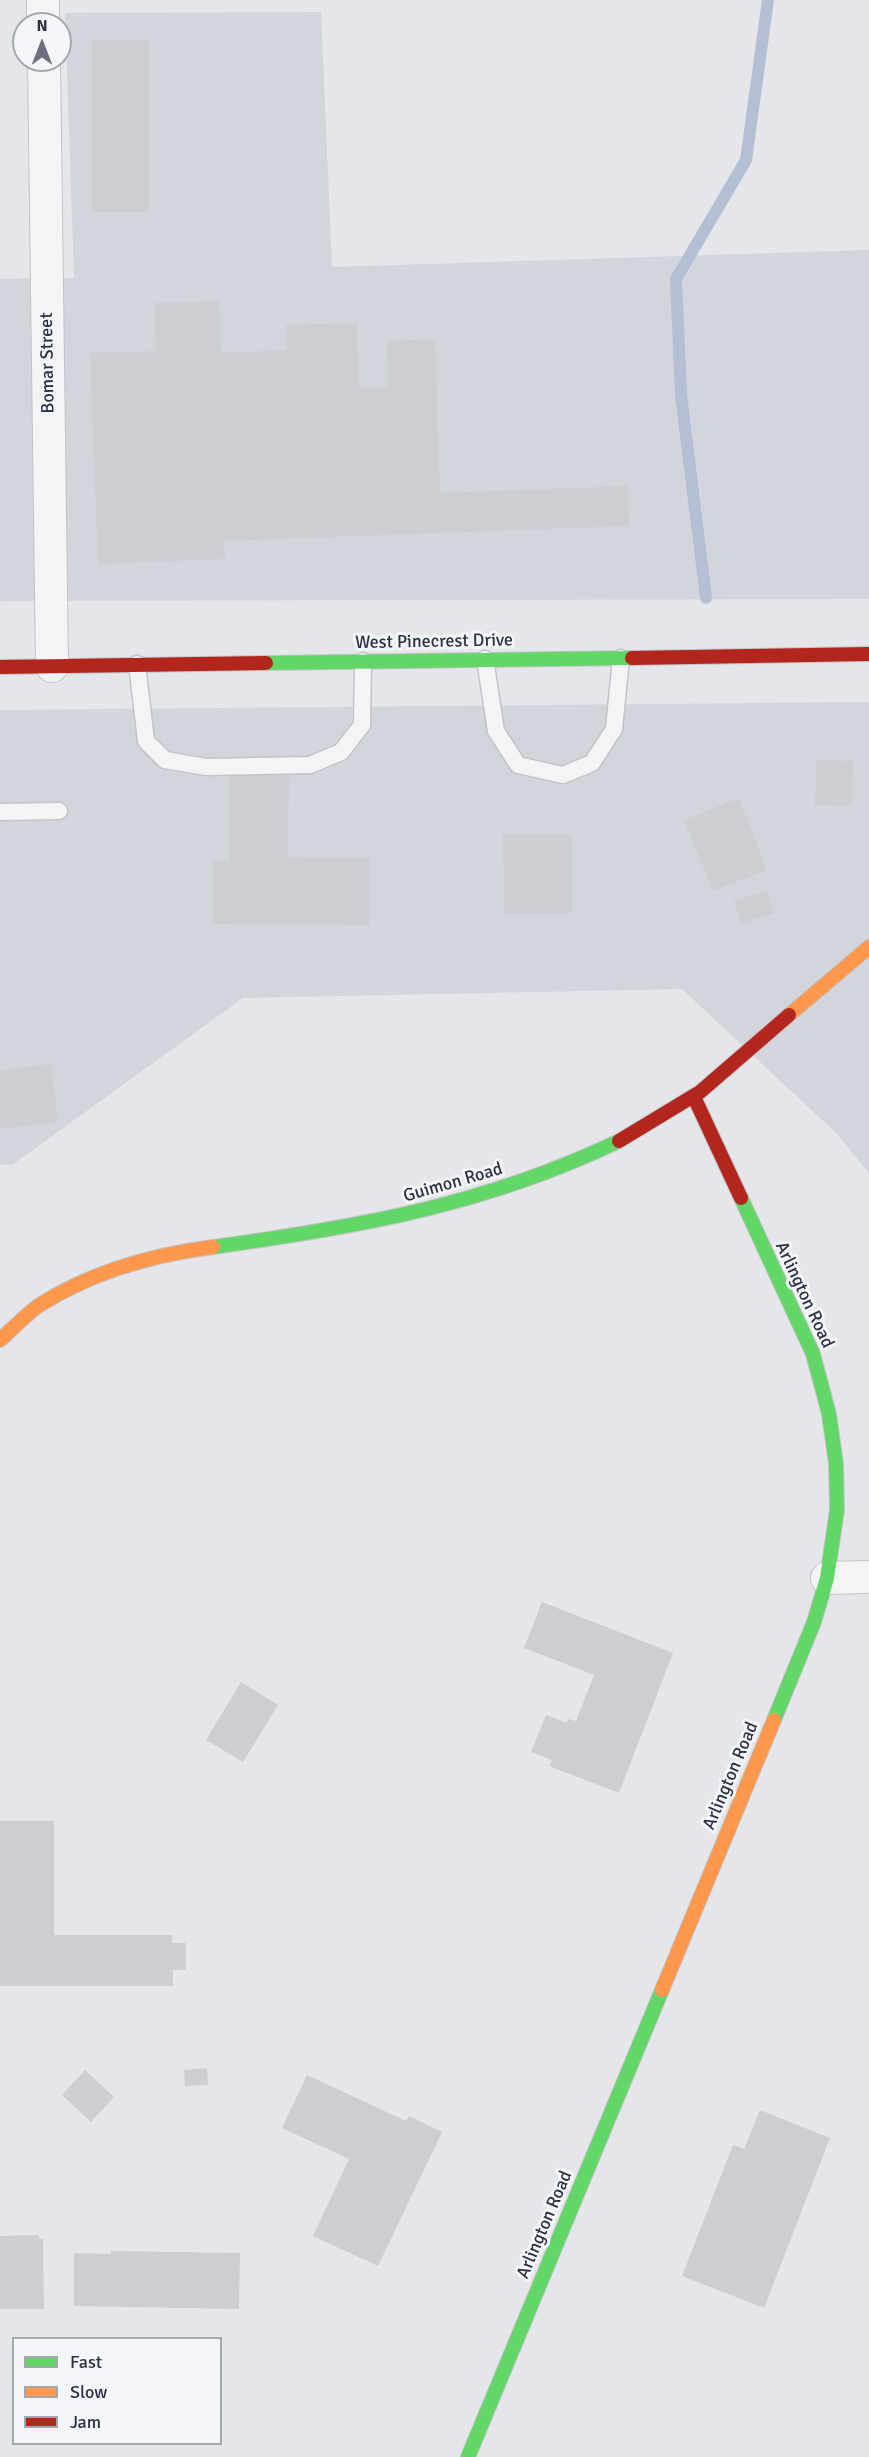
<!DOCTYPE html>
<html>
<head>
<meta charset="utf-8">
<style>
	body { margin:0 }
	#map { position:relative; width:869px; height:2457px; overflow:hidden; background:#e5e6e9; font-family:Signika,sans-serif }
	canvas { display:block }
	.legend { position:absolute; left:12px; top:2337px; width:210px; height:108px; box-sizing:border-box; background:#f3f5f8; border:2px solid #a3a7b0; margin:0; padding:8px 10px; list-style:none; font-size:18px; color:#2b3143 }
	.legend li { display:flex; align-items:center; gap:12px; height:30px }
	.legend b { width:30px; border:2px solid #a3a7b0 }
	.north { position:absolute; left:12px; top:12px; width:60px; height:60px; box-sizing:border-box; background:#f3f5f8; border:2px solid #a3a7b0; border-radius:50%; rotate:0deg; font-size:16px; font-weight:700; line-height:24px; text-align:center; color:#2b3143 }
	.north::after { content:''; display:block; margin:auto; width:21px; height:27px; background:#6c707d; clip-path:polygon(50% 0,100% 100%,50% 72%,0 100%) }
</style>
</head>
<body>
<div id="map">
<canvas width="869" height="2457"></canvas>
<ul class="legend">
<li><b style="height:8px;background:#63d668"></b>Fast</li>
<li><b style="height:8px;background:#ff974d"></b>Slow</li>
<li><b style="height:8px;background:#b3261e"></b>Jam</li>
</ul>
<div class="north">N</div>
</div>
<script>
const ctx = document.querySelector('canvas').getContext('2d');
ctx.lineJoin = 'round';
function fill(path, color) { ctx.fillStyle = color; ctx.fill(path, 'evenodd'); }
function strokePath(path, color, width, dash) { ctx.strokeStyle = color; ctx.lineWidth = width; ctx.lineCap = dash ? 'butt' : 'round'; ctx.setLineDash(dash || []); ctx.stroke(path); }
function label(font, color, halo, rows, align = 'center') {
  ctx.font = font + ' Signika,sans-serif'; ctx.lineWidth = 6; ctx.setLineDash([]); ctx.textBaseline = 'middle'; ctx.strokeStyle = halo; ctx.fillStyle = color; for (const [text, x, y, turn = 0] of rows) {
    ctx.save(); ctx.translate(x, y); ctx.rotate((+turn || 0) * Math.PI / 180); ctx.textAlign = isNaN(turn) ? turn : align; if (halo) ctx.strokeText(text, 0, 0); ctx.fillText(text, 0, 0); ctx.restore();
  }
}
fill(new Path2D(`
	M 321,12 L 332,267 L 869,250 L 869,599 L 0,601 L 0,279 L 74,278 L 65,13 Z
	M 869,702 L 869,1173 L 837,1134 L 682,989 L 243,998 L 12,1165 L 0,1165 L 0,710 Z`), '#d3d5dc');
strokePath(new Path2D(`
	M 706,598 L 681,395 L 676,279 L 746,160 L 768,0`), '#b4bfd3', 12);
fill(new Path2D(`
	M 92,40 L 149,40 L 149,212 L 92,212 Z
	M 219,301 L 221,353 L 287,350 L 286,325 L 357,323 L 359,388 L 388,387 L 387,341 L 435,339 L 440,493 L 628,486 L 629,526 L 224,541 L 225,559 L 98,564 L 90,353 L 156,351 L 154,303 Z
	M 816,760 L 853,761 L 852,806 L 815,805 Z
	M 229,767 L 289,768 L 288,857 L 370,858 L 369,925 L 213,924 L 213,861 L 229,862 Z
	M 739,798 L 767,870 L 713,891 L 684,820 Z
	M 503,834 L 572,834 L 572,913 L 504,913 Z
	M 767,890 L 774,913 L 741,923 L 734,901 Z
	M 51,1064 L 58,1122 L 0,1129 L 0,1070 Z
	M 542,1602 L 673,1653 L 619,1793 L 549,1766 L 552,1760 L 531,1752 L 546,1715 L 567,1723 L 568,1719 L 576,1721 L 594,1675 L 524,1648 Z
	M 241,1682 L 278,1705 L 243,1762 L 206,1740 Z
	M 0,1821 L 54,1821 L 54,1935 L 172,1935 L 172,1943 L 186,1943 L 186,1970 L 173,1970 L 173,1986 L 0,1986 Z
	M 207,2068 L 208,2085 L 185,2086 L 184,2070 Z
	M 85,2070 L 114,2097 L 91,2122 L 62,2095 Z
	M 307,2075 L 406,2121 L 409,2116 L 442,2132 L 378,2266 L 313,2236 L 349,2159 L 282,2128 Z
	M 760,2110 L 830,2138 L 764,2308 L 682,2276 L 733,2145 L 744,2149 Z
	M 39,2235 L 39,2239 L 43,2239 L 44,2309 L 0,2309 L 0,2236 Z
	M 111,2251 L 240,2253 L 239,2309 L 74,2306 L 74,2253 L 111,2254 Z`), '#cdced2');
const lane = new Path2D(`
	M 485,659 L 496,731 L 518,765 L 563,775 L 592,763 L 614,729 L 621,658
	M 137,664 L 146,741 L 165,760 L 206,767 L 310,765 L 341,752 L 362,725 L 363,661
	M 0,812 L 59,811`);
const street = new Path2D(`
	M 43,0 L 43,24
	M 44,60 L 52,666
	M 827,1578 L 869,1577`);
const fast = new Path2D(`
	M 266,663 L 632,658
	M 741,1198 L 813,1354 L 829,1414 L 836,1464 L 837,1510 L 827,1578 L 814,1622 L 774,1720
	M 213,1247 C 358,1227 485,1205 619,1141
	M 468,2457 L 662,1990`);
const slow = new Path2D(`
	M 789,1015 L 869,947
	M 0,1340 C 12,1329 25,1316 38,1306 C 91,1272 151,1255 213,1247
	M 662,1990 L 774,1720`);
const jam = new Path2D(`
	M 632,658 L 869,654
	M 0,667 L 266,663
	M 694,1097 L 741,1198
	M 619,1141 L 700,1092 L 789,1015`);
strokePath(lane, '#c3c4c7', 19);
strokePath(street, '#c3c4c7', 34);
strokePath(fast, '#c3c4c7', 16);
strokePath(slow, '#c3c4c7', 16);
strokePath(jam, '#c3c4c7', 16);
strokePath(lane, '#f4f4f6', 16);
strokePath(street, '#f4f4f6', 32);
strokePath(fast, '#63d668', 14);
strokePath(slow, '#ff974d', 14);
strokePath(jam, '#b3261e', 14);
label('18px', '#2b3143', '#f3f5f8', [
	["Bomar Street",48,363,-91],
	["West Pinecrest Drive",434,642,-1],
	["Guimon Road",453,1183,-16],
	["Arlington Road",804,1295,65],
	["Arlington Road",731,1776,-67],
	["Arlington Road",545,2225,-67]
]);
</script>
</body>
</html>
